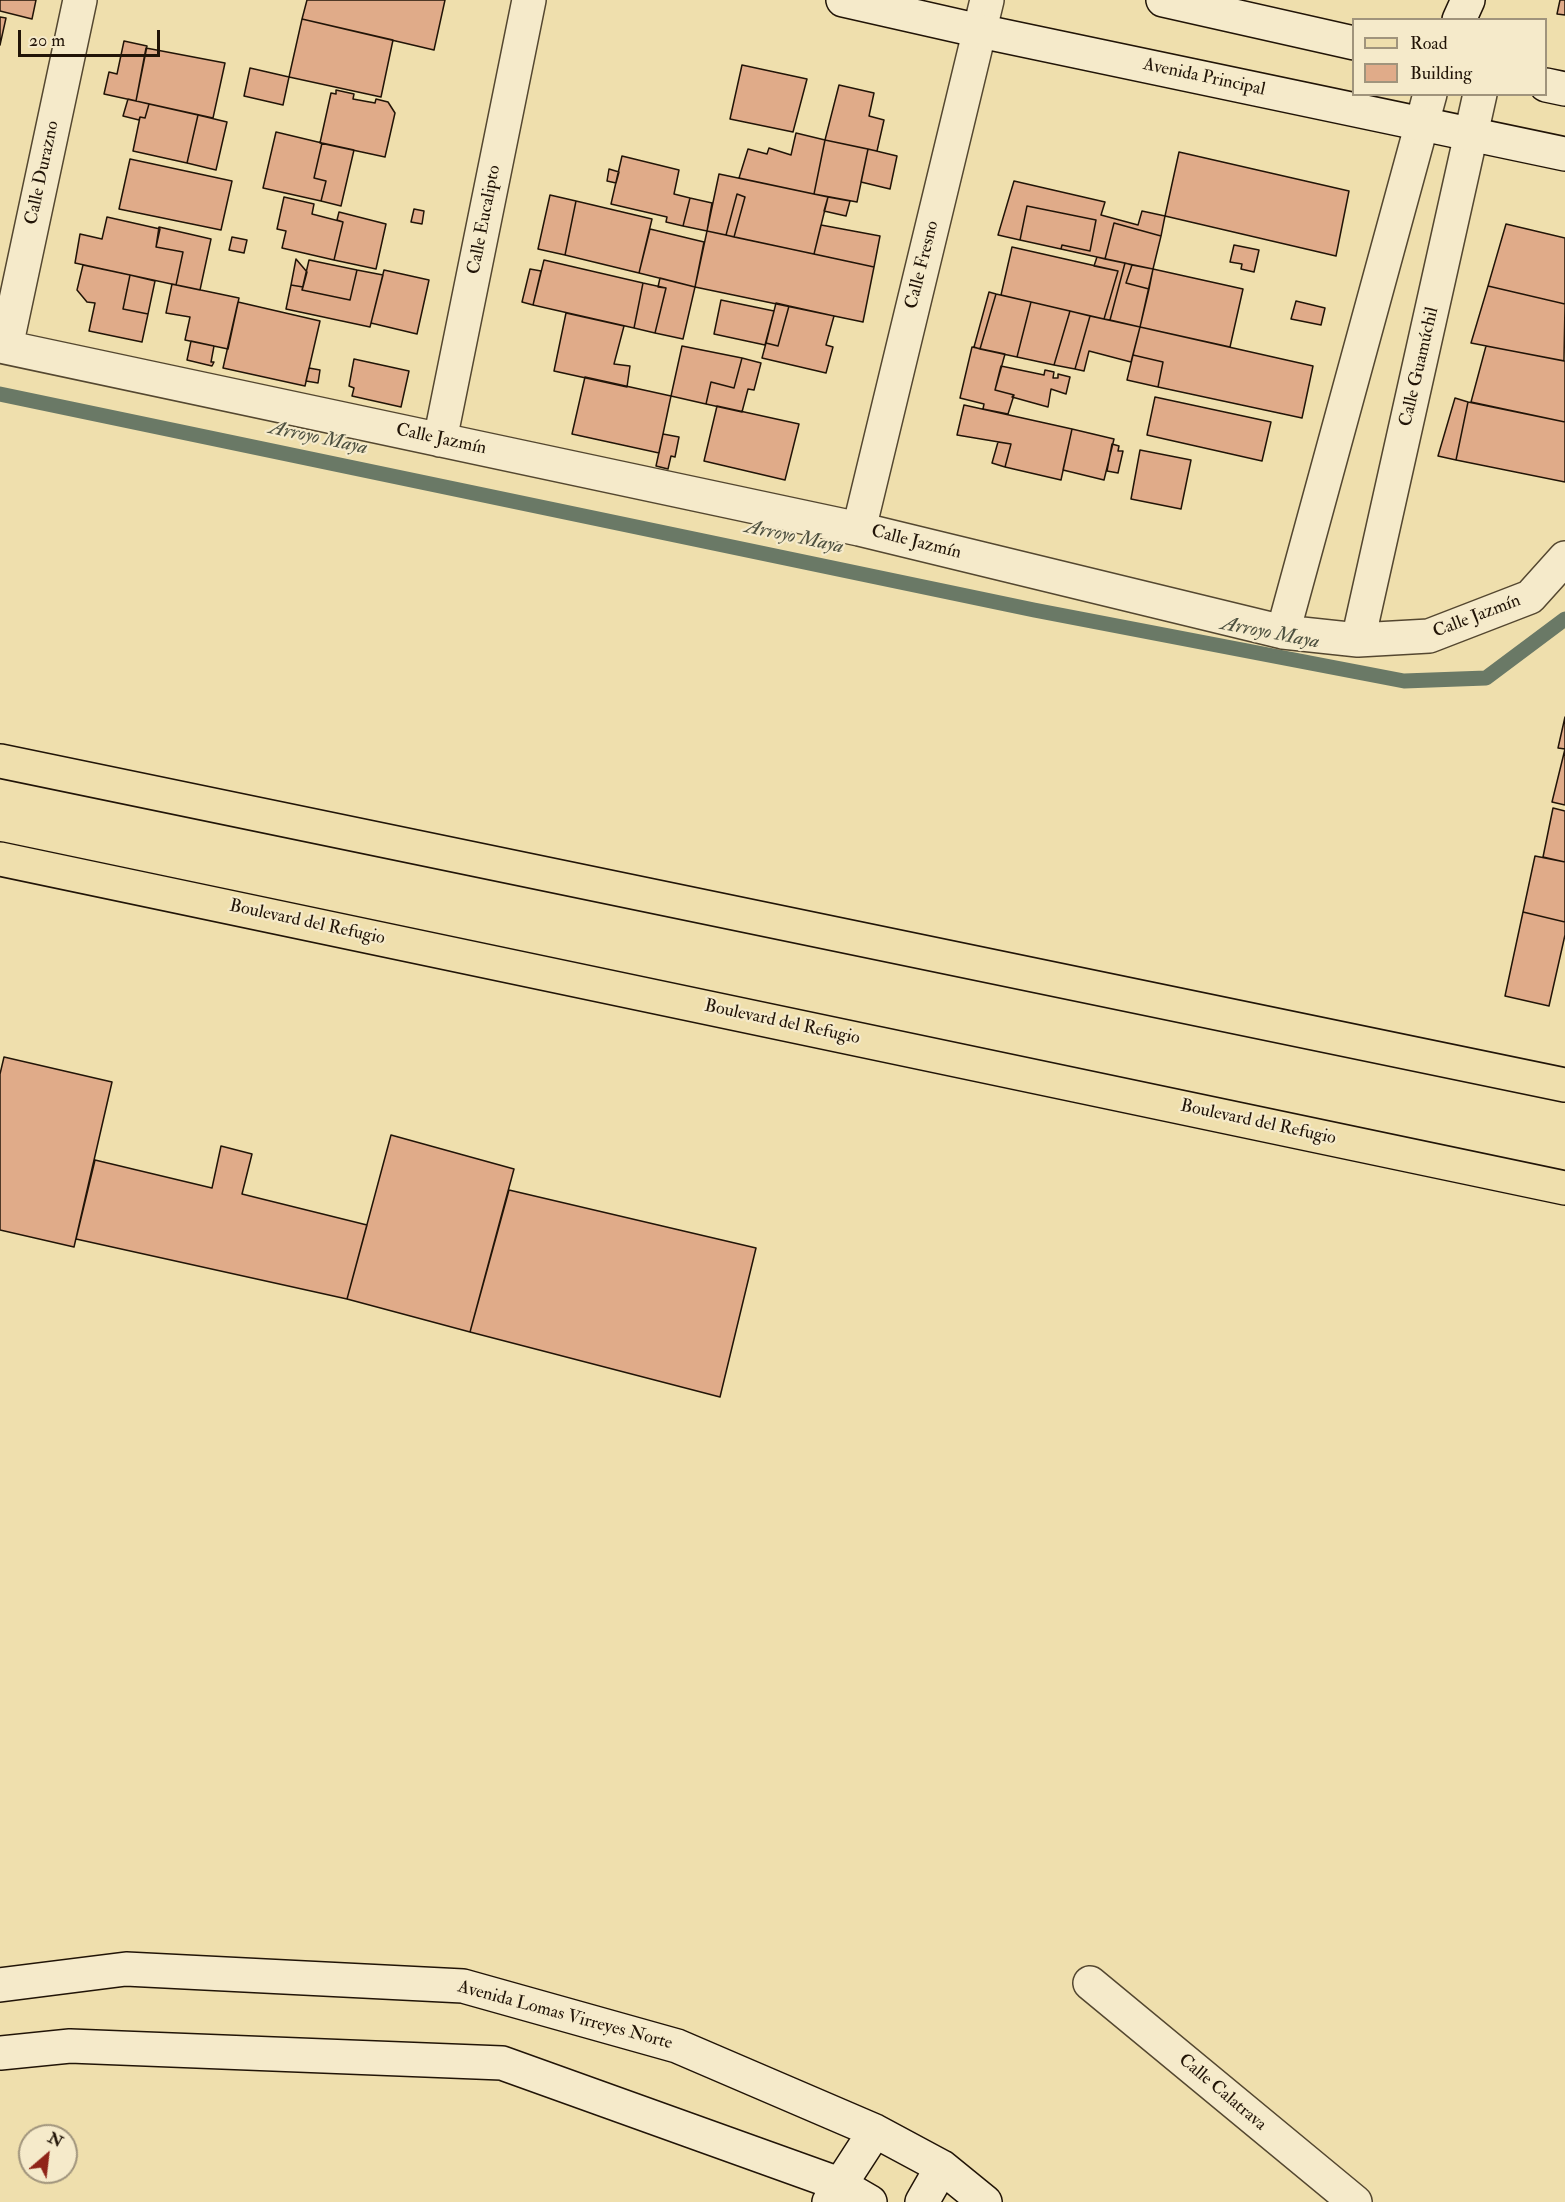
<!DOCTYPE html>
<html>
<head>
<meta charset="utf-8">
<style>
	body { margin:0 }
	#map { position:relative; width:1565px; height:2202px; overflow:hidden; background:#efdfad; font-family:"IM FELL Double Pica",serif }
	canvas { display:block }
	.legend { position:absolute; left:1352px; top:18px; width:195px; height:78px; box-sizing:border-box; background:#f5eaca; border:2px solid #a0947c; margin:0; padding:8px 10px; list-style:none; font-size:18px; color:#211407 }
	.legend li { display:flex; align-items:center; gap:12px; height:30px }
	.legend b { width:30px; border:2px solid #a0947c }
	.north { position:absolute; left:18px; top:2124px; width:60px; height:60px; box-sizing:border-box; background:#f5eaca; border:2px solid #a0947c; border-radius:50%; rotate:28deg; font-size:16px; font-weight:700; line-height:24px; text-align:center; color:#211407 }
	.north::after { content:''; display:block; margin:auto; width:21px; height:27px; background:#8f2418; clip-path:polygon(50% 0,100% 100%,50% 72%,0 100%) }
	.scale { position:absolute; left:18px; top:30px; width:142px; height:27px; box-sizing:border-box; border:3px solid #211407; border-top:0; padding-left:8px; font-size:18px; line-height:21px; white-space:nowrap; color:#211407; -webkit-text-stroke:4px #f5eaca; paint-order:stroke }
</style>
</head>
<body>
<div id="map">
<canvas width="1565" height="2202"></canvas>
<ul class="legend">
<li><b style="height:8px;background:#efdfad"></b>Road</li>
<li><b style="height:16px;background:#e0ab89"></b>Building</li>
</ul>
<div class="north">N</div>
<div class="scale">20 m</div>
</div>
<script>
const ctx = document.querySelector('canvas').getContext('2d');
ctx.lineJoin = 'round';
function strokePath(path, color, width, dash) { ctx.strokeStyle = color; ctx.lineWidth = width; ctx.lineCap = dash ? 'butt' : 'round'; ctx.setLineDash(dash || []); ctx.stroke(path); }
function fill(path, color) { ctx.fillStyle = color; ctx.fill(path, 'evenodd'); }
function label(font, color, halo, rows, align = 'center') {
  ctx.font = font + ' "IM FELL Double Pica",serif'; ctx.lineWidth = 4.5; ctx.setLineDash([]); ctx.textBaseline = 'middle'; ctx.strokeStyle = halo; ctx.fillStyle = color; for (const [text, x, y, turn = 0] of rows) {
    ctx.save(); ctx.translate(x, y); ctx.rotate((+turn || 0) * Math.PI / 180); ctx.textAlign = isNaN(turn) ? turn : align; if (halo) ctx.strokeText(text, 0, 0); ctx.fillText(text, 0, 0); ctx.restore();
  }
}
strokePath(new Path2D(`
	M 0,394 L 1034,610 L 1404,681 L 1486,678 L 1565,619`), '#6a7966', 15);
const building = new Path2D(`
	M 0,0 L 36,0 L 32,19 L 0,11 Z
	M 307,0 L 445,0 L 434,50 L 302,19 Z
	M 1560,0 L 1565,0 L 1565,15 L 1557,14 Z
	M 0,17 L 6,18 L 0,45 Z
	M 302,19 L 393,40 L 381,97 L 289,77 Z
	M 124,41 L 147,46 L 136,101 L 104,94 L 109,72 L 117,74 Z
	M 146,48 L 225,63 L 213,118 L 136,101 Z
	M 742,65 L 807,79 L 793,132 L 730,119 Z
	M 250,68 L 289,77 L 283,105 L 244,96 Z
	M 839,85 L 874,93 L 869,116 L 884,120 L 877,151 L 825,140 Z
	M 336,90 L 354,94 L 353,99 L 375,103 L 376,99 L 388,102 L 395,113 L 385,157 L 320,143 L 331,93 L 336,94 Z
	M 128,99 L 149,104 L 145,118 L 140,117 L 139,120 L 123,116 Z
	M 149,104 L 198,115 L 187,163 L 133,151 L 140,117 L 145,118 Z
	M 198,115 L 227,122 L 216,170 L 187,163 Z
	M 276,132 L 322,143 L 314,178 L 326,181 L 321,201 L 263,188 Z
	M 796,133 L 825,140 L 814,194 L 739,178 L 748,149 L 767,154 L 769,148 L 791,155 Z
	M 825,140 L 868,149 L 857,202 L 814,194 Z
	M 322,143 L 354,150 L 341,206 L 321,201 L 326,181 L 314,178 Z
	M 868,149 L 897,156 L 890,189 L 861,182 Z
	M 1179,152 L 1349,191 L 1336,256 L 1165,216 Z
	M 622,156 L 679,170 L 674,194 L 690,198 L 683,226 L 666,222 L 667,217 L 611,204 Z
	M 130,159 L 232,181 L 221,230 L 119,209 Z
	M 609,169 L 619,172 L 616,183 L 607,181 Z
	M 719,174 L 828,197 L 814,254 L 734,237 L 745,197 L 737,194 L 726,235 L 707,231 Z
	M 1014,181 L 1105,202 L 1101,215 L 1138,225 L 1142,211 L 1165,216 L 1161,236 L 1114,223 L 1105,259 L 1097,257 L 1061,249 L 1062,245 L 1090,251 L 1096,220 L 1027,206 L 1020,240 L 998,235 Z
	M 737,194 L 745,197 L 734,237 L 726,235 Z
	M 550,195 L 576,201 L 565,255 L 538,249 Z
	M 284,197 L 314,204 L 312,214 L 343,222 L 334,260 L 282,248 L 286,231 L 277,229 Z
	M 828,197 L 850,201 L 846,216 L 824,211 Z
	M 690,198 L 712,203 L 707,231 L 683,226 Z
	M 576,201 L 652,219 L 639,273 L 565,255 Z
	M 1027,206 L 1096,220 L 1090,251 L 1062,245 L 1061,249 L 1020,240 Z
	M 414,209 L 424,211 L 422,224 L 411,222 Z
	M 339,212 L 386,224 L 376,269 L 334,260 L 343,222 L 337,220 Z
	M 107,217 L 160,229 L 156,247 L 183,252 L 176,285 L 75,263 L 80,234 L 102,239 Z
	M 1114,223 L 1161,236 L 1153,269 L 1105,259 Z
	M 1506,224 L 1565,238 L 1565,304 L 1488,286 Z
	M 821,225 L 880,236 L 874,267 L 814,254 Z
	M 159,227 L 211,239 L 200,290 L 176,285 L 183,252 L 156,247 Z
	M 650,229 L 704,242 L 695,287 L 639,273 Z
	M 707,231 L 874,267 L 863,322 L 695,287 Z
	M 232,237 L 247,240 L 244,253 L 229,250 Z
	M 1234,245 L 1259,250 L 1254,272 L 1241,269 L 1242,264 L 1230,262 Z
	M 1012,247 L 1118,271 L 1104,319 L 1001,295 Z
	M 1097,257 L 1125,263 L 1110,320 L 1104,319 L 1118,271 L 1094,266 Z
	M 296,259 L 307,272 L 303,287 L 291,285 Z
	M 309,260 L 357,270 L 350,300 L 302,290 Z
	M 544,260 L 643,283 L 634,328 L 533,305 Z
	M 1125,263 L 1132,265 L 1126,283 L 1149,289 L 1140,327 L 1110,320 Z
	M 83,265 L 130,275 L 123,309 L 148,314 L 142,342 L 89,331 L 95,303 L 87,302 L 77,290 Z
	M 1132,265 L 1153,269 L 1149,289 L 1126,283 Z
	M 530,269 L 541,271 L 533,305 L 522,302 Z
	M 1153,269 L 1243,289 L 1230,347 L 1140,327 Z
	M 357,270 L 383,275 L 370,327 L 286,309 L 291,285 L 303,287 L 302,290 L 350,300 Z
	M 384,270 L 429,280 L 417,334 L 371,323 Z
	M 130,275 L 155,281 L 148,314 L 123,309 Z
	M 660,278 L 695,287 L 683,339 L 655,333 L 666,288 L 658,287 Z
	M 643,283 L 666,288 L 655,333 L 634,328 Z
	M 172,284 L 239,298 L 228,349 L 185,340 L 190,317 L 166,313 Z
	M 1488,286 L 1565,304 L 1564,361 L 1471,343 Z
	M 989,292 L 996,294 L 980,349 L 974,347 Z
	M 996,294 L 1031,302 L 1017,357 L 980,349 Z
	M 721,300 L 774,311 L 765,345 L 714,334 Z
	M 1296,301 L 1325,308 L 1321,325 L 1291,319 Z
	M 238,302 L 320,321 L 305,386 L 223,368 Z
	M 1031,302 L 1070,311 L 1054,365 L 1017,357 Z
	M 776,303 L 789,306 L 778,346 L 766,343 Z
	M 789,306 L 834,316 L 826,345 L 833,347 L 826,373 L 762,358 L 766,343 L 778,346 Z
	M 1070,311 L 1090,316 L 1075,369 L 1054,365 Z
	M 566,313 L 624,326 L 614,364 L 630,366 L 627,387 L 554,371 Z
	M 1090,316 L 1140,327 L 1131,362 L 1089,351 L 1084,371 L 1075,369 Z
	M 1140,327 L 1313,366 L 1302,418 L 1158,387 L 1163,362 L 1133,355 Z
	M 191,341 L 214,346 L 211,362 L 214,362 L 212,366 L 187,360 Z
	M 682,346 L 742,358 L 734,388 L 711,382 L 706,404 L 671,396 Z
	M 1486,346 L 1565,361 L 1565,422 L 1471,402 Z
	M 972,347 L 1005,354 L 995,390 L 1014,395 L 1008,414 L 983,409 L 984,404 L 960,398 Z
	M 1133,355 L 1163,362 L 1158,387 L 1127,380 Z
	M 742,358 L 761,363 L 754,390 L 748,389 L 742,412 L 706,404 L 711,382 L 734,388 Z
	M 354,359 L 409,371 L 401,407 L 352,396 L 354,388 L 349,386 Z
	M 1001,366 L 1044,375 L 1045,370 L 1054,372 L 1053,378 L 1058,378 L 1058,374 L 1070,377 L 1066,394 L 1051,389 L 1048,407 L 1012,397 L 1014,395 L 995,390 Z
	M 309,368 L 320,370 L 318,383 L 306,381 Z
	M 585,377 L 671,396 L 659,453 L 572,434 Z
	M 1155,397 L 1271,422 L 1262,461 L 1147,435 Z
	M 1455,398 L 1468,402 L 1456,460 L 1438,456 Z
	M 1468,402 L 1565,422 L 1565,482 L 1456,460 Z
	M 964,405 L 1072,429 L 1061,480 L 1005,467 L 1011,444 L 957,435 Z
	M 717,406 L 799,424 L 785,480 L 704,461 Z
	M 1072,429 L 1114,439 L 1104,480 L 1063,470 Z
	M 663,434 L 679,437 L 675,457 L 671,456 L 668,469 L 656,466 Z
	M 998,442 L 1011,444 L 1005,467 L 992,463 Z
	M 1112,444 L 1119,446 L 1118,451 L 1123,451 L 1118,473 L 1107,471 Z
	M 1140,450 L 1191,460 L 1181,509 L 1131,499 Z
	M 1565,717 L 1565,749 L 1558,748 Z
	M 1565,749 L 1565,805 L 1552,802 Z
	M 1553,808 L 1565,811 L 1565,862 L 1543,857 Z
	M 1535,856 L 1565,862 L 1565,922 L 1523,912 Z
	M 1523,912 L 1565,922 L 1565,935 L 1549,1006 L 1505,996 Z
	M 4,1057 L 112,1082 L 74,1247 L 0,1230 L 0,1074 Z
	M 391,1135 L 514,1169 L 470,1332 L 347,1299 Z
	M 221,1146 L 252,1154 L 242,1194 L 367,1225 L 347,1299 L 76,1239 L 95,1160 L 212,1188 Z
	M 509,1190 L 756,1248 L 720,1397 L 470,1332 Z`);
fill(building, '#e0ab89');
strokePath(building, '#211407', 1.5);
const street = new Path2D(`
	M 0,346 L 859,529 L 1283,632 L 1358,640 L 1429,636 L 1530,597 L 1565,558
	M 6,347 L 80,0
	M 440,440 L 529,0
	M 859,529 L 987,0
	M 1283,632 L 1430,94
	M 1358,640 L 1480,94
	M 1090,1983 L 1355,2202`);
const secondary = new Path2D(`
	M 843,0 L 980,31 L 1565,154
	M 1163,0 L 1354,43
	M 1459,20 L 1468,0
	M 1546,85 L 1565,89
	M 0,1985 L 126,1969 L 463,1986 L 677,2046 L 875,2131 L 942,2167 L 985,2202
	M 0,2053 L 70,2046 L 502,2063 L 839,2184 L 870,2202
	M 829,2202 L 875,2131
	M 922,2202 L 942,2167`);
const primary = new Path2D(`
	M 0,761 L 1565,1085
	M 0,859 L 1565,1188`);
strokePath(street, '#544730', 36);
strokePath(secondary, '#211407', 36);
strokePath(primary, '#211407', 36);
strokePath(street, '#f5eaca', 33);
strokePath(secondary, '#f5eaca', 33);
strokePath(primary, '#efdfad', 33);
label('18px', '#211407', '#f5eaca', [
	["Avenida Principal",1204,78,12],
	["Calle Durazno",43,173,-78],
	["Calle Eucalipto",485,220,-79],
	["Calle Fresno",923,265,-76],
	["Calle Guamúchil",1420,367,-77],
	["Calle Jazmín",441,440,12],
	["Calle Jazmín",916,543,14],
	["Calle Jazmín",1477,617,-21],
	["Boulevard del Refugio",307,923,12],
	["Boulevard del Refugio",782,1023,12],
	["Boulevard del Refugio",1258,1123,12],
	["Avenida Lomas Virreyes Norte",565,2016,15],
	["Calle Calatrava",1222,2093,40]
]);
label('italic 20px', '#4c4f3e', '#f5eaca', [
	["Arroyo Maya",318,439,12],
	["Arroyo Maya",794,538,12],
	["Arroyo Maya",1270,634,11]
]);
</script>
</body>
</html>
